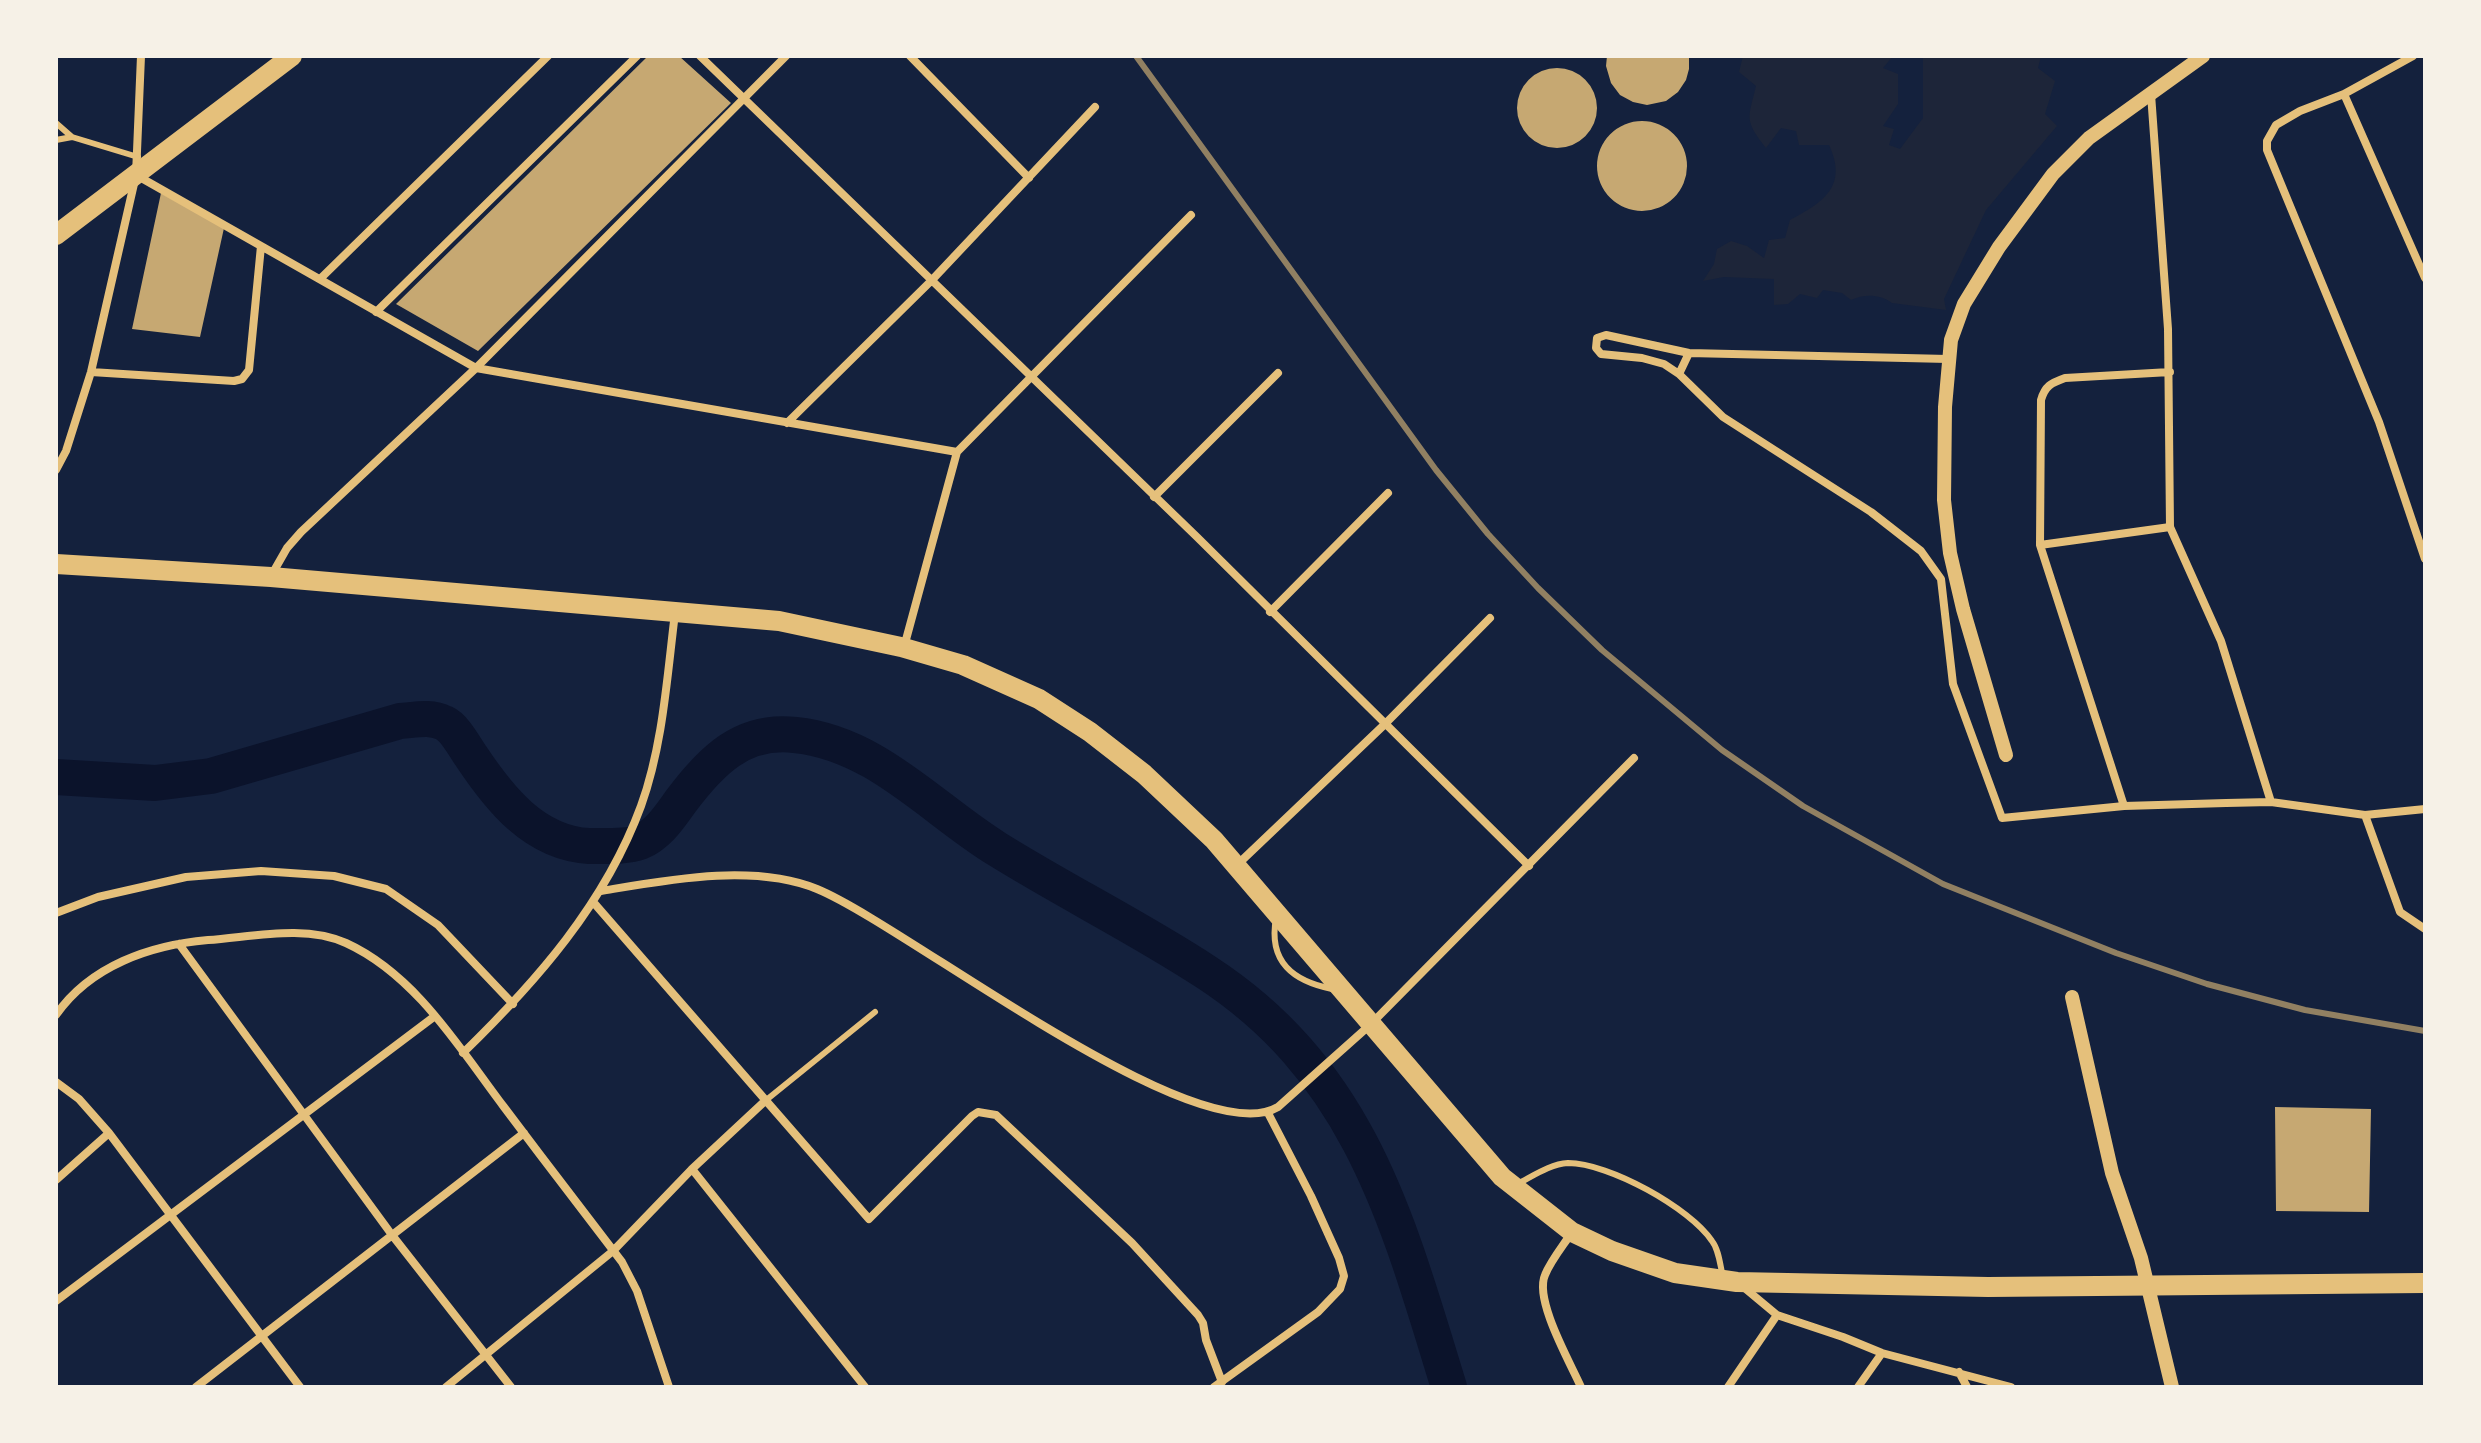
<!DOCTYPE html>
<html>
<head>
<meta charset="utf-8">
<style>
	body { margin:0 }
	#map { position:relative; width:2481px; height:1443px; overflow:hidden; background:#14213d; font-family:Inter,sans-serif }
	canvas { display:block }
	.frame { position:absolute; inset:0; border:58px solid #f6f1e7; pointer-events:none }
</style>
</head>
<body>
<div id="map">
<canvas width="2481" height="1443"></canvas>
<div class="frame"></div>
</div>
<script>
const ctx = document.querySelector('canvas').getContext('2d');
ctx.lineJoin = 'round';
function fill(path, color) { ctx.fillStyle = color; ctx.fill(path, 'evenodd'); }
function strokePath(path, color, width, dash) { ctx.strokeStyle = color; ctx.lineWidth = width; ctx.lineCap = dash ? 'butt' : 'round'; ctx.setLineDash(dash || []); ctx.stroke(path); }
fill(new Path2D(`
	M 1743,56 L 1893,56 L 1883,68 L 1898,74 L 1898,104 L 1883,126 L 1894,129 L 1889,145 L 1900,149 L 1923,118 L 1923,56 L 2041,56 L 2038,68 L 2055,81 L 2045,114 L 2057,126 L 1986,210 L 1944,299 L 1946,310 L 1892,303 C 1880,294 1864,294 1851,300 L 1842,293 L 1823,290 L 1817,298 L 1800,294 L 1788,304 L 1774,305 L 1774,279 L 1724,277 L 1703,281 L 1714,264 L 1717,249 L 1731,241 L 1747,246 L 1764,258 L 1769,240 L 1785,238 L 1790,220 C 1824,202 1848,186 1829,145 L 1799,145 L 1796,131 L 1781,128 L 1766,148 C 1744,120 1748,119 1756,86 L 1739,72 Z`), '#1d2539');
strokePath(new Path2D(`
	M 56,777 L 155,783 L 211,776 L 400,721 C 415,720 430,716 444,723 C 455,728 464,746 471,756 C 499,798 534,843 589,846 C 603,846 628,847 640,842 C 659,834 670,816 681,801 C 711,761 742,729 795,735 C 876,743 932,809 997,849 C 1066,892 1139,928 1206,972 C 1361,1073 1398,1222 1449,1387`), '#0b132b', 36);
fill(new Path2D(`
	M 648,56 L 679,56 L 731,103 L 478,351 L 396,304 Z
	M 1607,56 L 1689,56 L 1689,69 L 1686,80 L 1678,92 L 1666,101 L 1647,105 L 1633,102 L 1620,95 L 1611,83 L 1606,66 Z
	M1517 108a40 40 0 1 1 80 0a40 40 0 1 1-80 0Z
	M1597 166a45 45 0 1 1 90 0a45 45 0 1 1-90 0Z
	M 161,193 L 224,228 L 200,337 L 132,329 Z
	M 2275,1107 L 2371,1109 L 2369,1212 L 2276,1211 Z`), '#c6a872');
strokePath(new Path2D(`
	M 56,123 L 72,137 L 138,157
	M 56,140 L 72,137
	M 1276,918 C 1268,962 1293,981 1332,989
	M 765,1101 L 875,1012
	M 1517,1184 C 1533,1176 1550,1164 1568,1163 C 1609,1163 1690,1208 1712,1241 C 1719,1250 1720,1265 1723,1277`), '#e5c07b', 6);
strokePath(new Path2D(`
	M 700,56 L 1197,537 L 1529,866
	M 910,56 L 1029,178
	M 2413,56 L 2344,94 L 2300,111 L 2276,125 L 2267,141 L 2267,150 L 2379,422 L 2425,559
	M 2151,94 L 2168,329 L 2170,527 L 2221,641 L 2271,802
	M 2344,94 L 2425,278
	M 136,175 L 476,368 L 957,452
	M 320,279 L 548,56
	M 376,312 L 637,56
	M 1948,359 L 1689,353 L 1606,335 L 1597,338 L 1596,348 L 1601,354 L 1642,358 L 1664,364 L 1679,374 L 1723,417 L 1871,512 L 1921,551 L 1941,579 L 1953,684 L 2002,818 L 2124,806 L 2226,803 L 2271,802 L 2365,815 L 2425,809
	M 91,372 L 234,381 L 242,379 L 249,370 L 261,246
	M 1679,374 L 1689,353
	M 787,423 L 932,280 L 1095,107
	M 56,470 L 66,451 L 91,372 L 136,175 L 141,56
	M 1154,497 L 1278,373
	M 2040,545 L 2170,527
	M 271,576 L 287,548 L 301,532 L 476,368 L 786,56
	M 1270,612 L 1388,493
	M 904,647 L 957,452 L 1191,215
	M 2124,806 L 2040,545 L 2041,400 C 2045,386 2051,383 2065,378 L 2170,372
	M 2365,815 L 2400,912 L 2425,929
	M 1237,865 L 1385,724 L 1490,618
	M 601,891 C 667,880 753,863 817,889 C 905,925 1196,1155 1278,1107 L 1370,1025 L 1634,758
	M 594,903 L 869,1219 L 972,1116 L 978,1112 L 996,1115 L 1132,1243 L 1198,1315 L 1203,1323 L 1206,1340 L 1222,1382
	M 56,913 L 98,897 L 186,877 L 261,871 L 334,876 L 386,889 L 438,925 L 513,1004
	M 179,944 L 392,1235 L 511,1387
	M 56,1015 C 90,966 150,945 208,940 C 252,937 305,924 346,943 C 416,975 460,1049 504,1107 C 543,1159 583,1211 622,1262 L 637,1291 L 669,1387
	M 463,1053 C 536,982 605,904 641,806 C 663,745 667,677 675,613
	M 56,1082 L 79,1099 L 109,1133 L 300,1387
	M 692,1169 L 865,1387
	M 56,1180 L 109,1133
	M 1572,1232 C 1563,1246 1551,1260 1545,1275 C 1534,1300 1570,1362 1581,1387
	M 1741,1285 L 1777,1315 L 1843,1337 L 1882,1353 L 2011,1387
	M 56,1301 L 435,1016
	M 1959,1372 L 1967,1387
	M 196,1387 L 524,1133
	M 446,1387 L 613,1251 L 692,1169 L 765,1101
	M 1214,1387 L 1318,1312 L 1340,1289 L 1344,1276 L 1339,1258 L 1311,1196 L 1268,1113
	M 1728,1387 L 1777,1315
	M 1858,1387 L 1882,1353`), '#e5c07b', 8);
strokePath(new Path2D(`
	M 2006,755 L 1963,609 L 1950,553 L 1944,500 L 1945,407 L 1951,340 L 1964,304 L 1999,247 L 2053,174 L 2089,138 L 2203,56
	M 2072,997 L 2112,1173 L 2141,1258 L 2172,1387`), '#e5c07b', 14);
strokePath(new Path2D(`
	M 56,235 L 292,56
	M 56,564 L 271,577 L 779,621 L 901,647 L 963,665 L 1039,699 L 1090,732 L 1144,774 L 1214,840 L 1502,1177 L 1572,1232 L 1612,1251 L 1675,1273 L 1737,1282 L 1988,1287 L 2425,1283`), '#e5c07b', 20);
strokePath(new Path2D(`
	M 1136,56 L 1436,470 L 1488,534 L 1538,588 L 1602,650 L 1722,750 L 1803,806 L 1943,884 L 2116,953 L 2207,984 L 2305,1010 L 2425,1031`), '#918062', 6);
</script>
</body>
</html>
